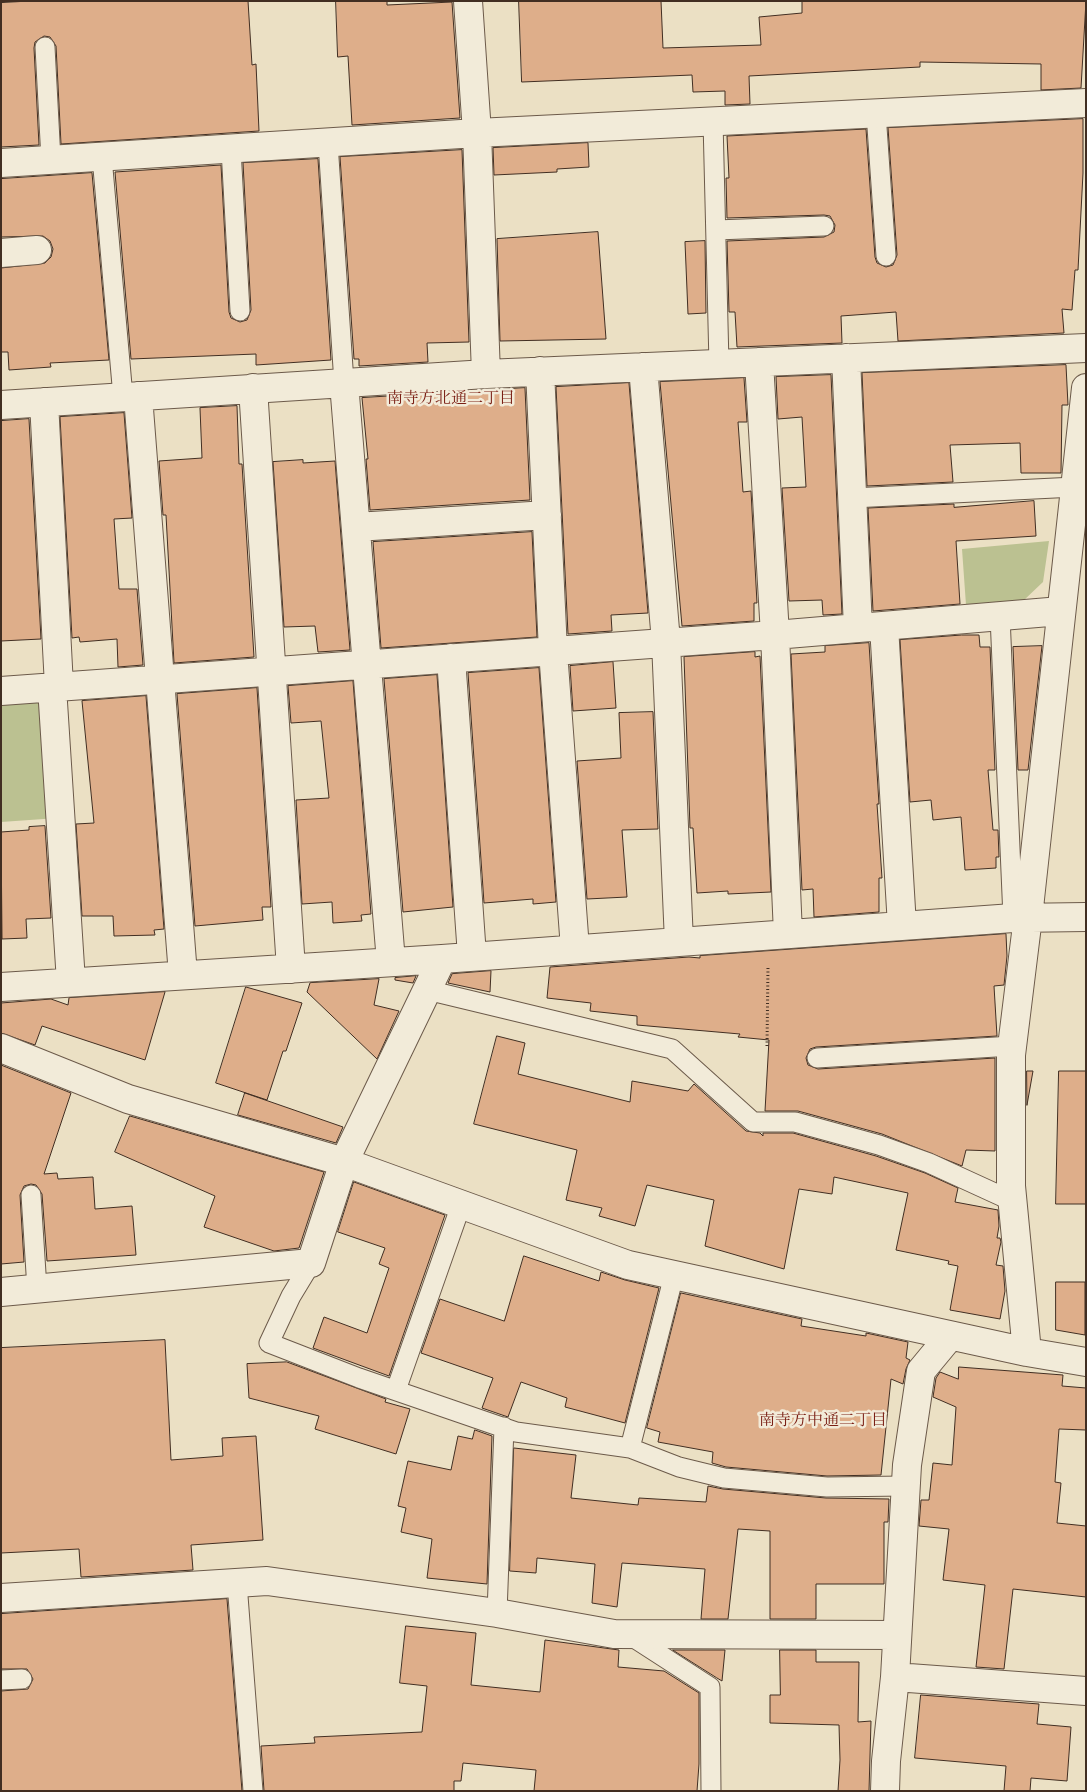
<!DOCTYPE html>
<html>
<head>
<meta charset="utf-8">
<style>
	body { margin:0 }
	#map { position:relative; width:1087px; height:1792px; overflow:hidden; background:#ebe0c4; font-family:Alegreya,serif }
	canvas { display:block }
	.frame { position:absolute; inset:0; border:2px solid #412e22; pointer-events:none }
</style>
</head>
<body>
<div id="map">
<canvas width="1087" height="1792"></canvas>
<div class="frame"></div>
</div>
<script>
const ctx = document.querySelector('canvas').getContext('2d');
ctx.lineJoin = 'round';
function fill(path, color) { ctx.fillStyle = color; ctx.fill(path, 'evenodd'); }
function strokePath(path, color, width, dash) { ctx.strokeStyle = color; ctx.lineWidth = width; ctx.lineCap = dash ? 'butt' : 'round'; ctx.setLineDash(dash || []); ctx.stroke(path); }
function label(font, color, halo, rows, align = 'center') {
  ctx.font = font + ' Alegreya,"Noto Serif JP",serif'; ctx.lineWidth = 5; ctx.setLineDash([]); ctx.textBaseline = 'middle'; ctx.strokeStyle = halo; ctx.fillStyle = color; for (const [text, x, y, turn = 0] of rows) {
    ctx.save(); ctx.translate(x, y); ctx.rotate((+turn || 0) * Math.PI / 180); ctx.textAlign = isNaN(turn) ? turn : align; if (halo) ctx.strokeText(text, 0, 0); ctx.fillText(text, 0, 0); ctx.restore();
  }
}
fill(new Path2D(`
	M 1049,541 L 1043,582 L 1023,601 L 966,605 L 962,549 Z
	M 40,697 L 58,818 L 1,822 L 1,699 Z`), '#bbc191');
const building = new Path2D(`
	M 30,1 L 248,1 L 252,65 L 256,64 L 259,131 L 61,144 L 56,46 L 50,37 L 44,36 L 35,42 L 34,48 L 39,145 L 1,147 L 1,3 Z
	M 336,1 L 387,1 L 387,5 L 452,2 L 460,118 L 352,125 L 348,56 L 338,57 Z
	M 519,1 L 661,1 L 663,48 L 761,45 L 759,17 L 802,13 L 802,1 L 1086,1 L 1081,88 L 1041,90 L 1041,64 L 920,62 L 920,67 L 749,76 L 750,104 L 725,105 L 725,91 L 693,92 L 692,75 L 522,82 Z
	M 1083,119 L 1083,173 L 1078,270 L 1075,270 L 1072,310 L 1062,309 L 1064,333 L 898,341 L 896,312 L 841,316 L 842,343 L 737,347 L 735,312 L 729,312 L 727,241 L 824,237 L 834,232 L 835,225 L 830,216 L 824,215 L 727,218 L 726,178 L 729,178 L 727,136 L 866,129 L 875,257 L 877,263 L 886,267 L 893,265 L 897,255 L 888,128 Z
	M 588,143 L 589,167 L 557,169 L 557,172 L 494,175 L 493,148 Z
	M 462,150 L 469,342 L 427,343 L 428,362 L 359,366 L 359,359 L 354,359 L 340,157 Z
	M 318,159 L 331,360 L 256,365 L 256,354 L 131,359 L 115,172 L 221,165 L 229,312 L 231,318 L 240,322 L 247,320 L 251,310 L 243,163 Z
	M 92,173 L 109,360 L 50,363 L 51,367 L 9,370 L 8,352 L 1,352 L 1,268 L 45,263 L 51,257 L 53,249 L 50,241 L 43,236 L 1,237 L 1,179 Z
	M 598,232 L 606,339 L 500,341 L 497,239 Z
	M 705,241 L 706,313 L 688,314 L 685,242 Z
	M 1066,365 L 1068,405 L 1062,405 L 1061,473 L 1021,473 L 1020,443 L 950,445 L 953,482 L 867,486 L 862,373 Z
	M 831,375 L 842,614 L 823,615 L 822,600 L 789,601 L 782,488 L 806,487 L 802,417 L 778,419 L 776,377 Z
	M 744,378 L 747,422 L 738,422 L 743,492 L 751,491 L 757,603 L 754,603 L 754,621 L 682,626 L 660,382 Z
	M 629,383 L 648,613 L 611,615 L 612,631 L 568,634 L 556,387 Z
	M 525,388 L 530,500 L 370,510 L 366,459 L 368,459 L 362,398 Z
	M 237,406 L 239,464 L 242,464 L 254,657 L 174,663 L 166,515 L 163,515 L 159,461 L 202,458 L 200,408 Z
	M 124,413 L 132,518 L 114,519 L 119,589 L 137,589 L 143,665 L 118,667 L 117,639 L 80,642 L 79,637 L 72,638 L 60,417 Z
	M 29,419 L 41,639 L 1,641 L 1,421 Z
	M 303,460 L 303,463 L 335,461 L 350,650 L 318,652 L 315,626 L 284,627 L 273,462 Z
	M 1034,501 L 1036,536 L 956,541 L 960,604 L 873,611 L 868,508 L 954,504 L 954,507 Z
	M 532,532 L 537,637 L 381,648 L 373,542 Z
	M 962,635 L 979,635 L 980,647 L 990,647 L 995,770 L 988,770 L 993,830 L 998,830 L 999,857 L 996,857 L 996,868 L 965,870 L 961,817 L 933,820 L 931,800 L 910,802 L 900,640 Z
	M 869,643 L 879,804 L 877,804 L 882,878 L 879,878 L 879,912 L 814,917 L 813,889 L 802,890 L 791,654 L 825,652 L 825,646 Z
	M 1042,646 L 1028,770 L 1018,770 L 1013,647 Z
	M 755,652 L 755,657 L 760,656 L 771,892 L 728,894 L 728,891 L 697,893 L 693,828 L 690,828 L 684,657 Z
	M 613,662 L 616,708 L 573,711 L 570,666 Z
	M 539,668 L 556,902 L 533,904 L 533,899 L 484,903 L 468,673 Z
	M 437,675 L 453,907 L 403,912 L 384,679 Z
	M 353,681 L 371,914 L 361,915 L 362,921 L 333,923 L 332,902 L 302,904 L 296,800 L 329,798 L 321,721 L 291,723 L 288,686 Z
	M 257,688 L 271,907 L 262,907 L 263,920 L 195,926 L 177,694 Z
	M 146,696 L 164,929 L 154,930 L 155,935 L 114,936 L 113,916 L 82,916 L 76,824 L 94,823 L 82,701 Z
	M 653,712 L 658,829 L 622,830 L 627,897 L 587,899 L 577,761 L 621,758 L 619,713 Z
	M 45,826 L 51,918 L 26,919 L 27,938 L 2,939 L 1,832 L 29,830 L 29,827 Z
	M 1006,934 L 1007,956 L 1004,985 L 994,986 L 997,1036 L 816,1047 L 810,1049 L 806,1058 L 808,1065 L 818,1069 L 995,1058 L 995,1151 L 966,1150 L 962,1166 L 882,1134 L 798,1111 L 765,1111 L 769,1040 L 738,1037 L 740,1034 L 637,1025 L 637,1016 L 590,1011 L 591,1003 L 547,998 L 550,967 L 689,957 L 700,958 L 700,956 Z
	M 491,971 L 490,992 L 448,983 L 452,974 Z
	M 416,976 L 413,983 L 395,980 L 395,978 Z
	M 379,979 L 374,1005 L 399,1011 L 377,1059 L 307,992 L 310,983 Z
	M 246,987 L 302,1003 L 286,1051 L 283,1051 L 267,1100 L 216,1083 Z
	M 165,992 L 145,1060 L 42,1026 L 35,1045 L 1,1033 L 1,1003 L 51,999 L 68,1005 L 69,998 Z
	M 497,1036 L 525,1043 L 518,1074 L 630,1102 L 632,1081 L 688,1091 L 694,1084 L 746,1131 L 760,1133 L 763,1136 L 763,1133 L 793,1133 L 876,1156 L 925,1173 L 958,1188 L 955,1202 L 998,1210 L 999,1226 L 997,1238 L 1000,1238 L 1001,1242 L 996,1265 L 1003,1266 L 1005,1291 L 1000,1319 L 950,1310 L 958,1266 L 948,1264 L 949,1261 L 896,1250 L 908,1193 L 834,1177 L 832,1194 L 799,1189 L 784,1269 L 705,1246 L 714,1200 L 647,1185 L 635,1226 L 599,1216 L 602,1208 L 566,1200 L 577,1150 L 474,1124 Z
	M 1,1065 L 71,1093 L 44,1174 L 57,1173 L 58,1179 L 93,1177 L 95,1209 L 132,1206 L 136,1255 L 47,1261 L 42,1194 L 36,1185 L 31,1184 L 24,1186 L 20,1195 L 24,1262 L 1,1264 Z
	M 1027,1071 L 1033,1071 L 1027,1105 Z
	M 1059,1071 L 1086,1071 L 1086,1204 L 1056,1204 Z
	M 245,1093 L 343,1127 L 336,1143 L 238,1115 Z
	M 130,1116 L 324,1172 L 299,1248 L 274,1251 L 204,1227 L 215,1196 L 115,1152 Z
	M 354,1182 L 445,1215 L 389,1376 L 313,1348 L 324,1317 L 367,1333 L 389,1268 L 379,1264 L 385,1248 L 338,1232 Z
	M 524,1256 L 599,1281 L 601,1272 L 625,1280 L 659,1288 L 625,1423 L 565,1407 L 567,1398 L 521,1382 L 508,1417 L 482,1408 L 493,1378 L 421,1353 L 440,1299 L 504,1321 Z
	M 1056,1282 L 1085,1282 L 1085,1335 L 1056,1330 Z
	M 681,1293 L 802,1319 L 801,1326 L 866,1336 L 866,1333 L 908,1342 L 906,1358 L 910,1360 L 906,1369 L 903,1384 L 891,1379 L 881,1475 L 827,1476 L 726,1467 L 712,1463 L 713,1452 L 658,1442 L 660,1432 L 647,1428 Z
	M 165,1340 L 171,1460 L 223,1456 L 222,1438 L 256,1436 L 263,1540 L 191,1545 L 193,1570 L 81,1577 L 79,1549 L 1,1553 L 1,1348 Z
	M 287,1362 L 386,1399 L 385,1402 L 410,1409 L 396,1454 L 315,1429 L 319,1416 L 249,1398 L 247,1364 Z
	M 959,1367 L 1063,1375 L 1062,1386 L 1086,1388 L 1086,1430 L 1059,1429 L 1055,1482 L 1061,1483 L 1057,1523 L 1086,1526 L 1086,1597 L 1013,1589 L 1004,1669 L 976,1667 L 985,1585 L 943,1580 L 949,1529 L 919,1526 L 921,1500 L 929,1500 L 933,1463 L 952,1465 L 956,1407 L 933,1397 L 936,1378 L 940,1372 L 958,1379 Z
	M 475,1430 L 492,1436 L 487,1584 L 427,1578 L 432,1539 L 401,1532 L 406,1508 L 398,1506 L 408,1461 L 451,1470 L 458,1436 L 472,1439 Z
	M 514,1448 L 576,1455 L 571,1498 L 638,1505 L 639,1498 L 706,1502 L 708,1486 L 723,1489 L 826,1498 L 889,1499 L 888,1522 L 884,1522 L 884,1584 L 816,1584 L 816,1619 L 770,1619 L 770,1531 L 738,1529 L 728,1619 L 701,1619 L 705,1569 L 622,1563 L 617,1607 L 592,1603 L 595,1564 L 537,1558 L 536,1573 L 510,1571 Z
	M 227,1599 L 242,1791 L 1,1791 L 1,1691 L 28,1689 L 33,1679 L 27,1669 L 1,1669 L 1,1614 Z
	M 406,1626 L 476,1633 L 471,1685 L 540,1692 L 545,1640 L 619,1650 L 618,1667 L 664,1671 L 699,1693 L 699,1764 L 697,1791 L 534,1791 L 536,1770 L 463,1763 L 461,1781 L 454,1781 L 454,1791 L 264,1791 L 261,1746 L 315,1743 L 314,1737 L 422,1732 L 427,1686 L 400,1683 Z
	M 673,1650 L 725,1650 L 722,1681 L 717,1678 Z
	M 780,1650 L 816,1650 L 816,1662 L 859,1662 L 858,1722 L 871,1721 L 869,1791 L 838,1791 L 840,1760 L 839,1725 L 770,1723 L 770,1695 L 780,1695 Z
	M 921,1695 L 1039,1704 L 1037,1724 L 1071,1727 L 1067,1781 L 1031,1778 L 1030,1791 L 1004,1791 L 1006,1766 L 915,1758 Z`);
fill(building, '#deae8a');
strokePath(building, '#412e22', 1);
const service = new Path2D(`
	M 45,47 L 51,160
	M 876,113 L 886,256
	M 713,121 L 719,364
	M 328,143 L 344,383
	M 231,149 L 240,311
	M 102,157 L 123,397
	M 716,230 L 824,226
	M 852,498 L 1075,487
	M 1000,616 L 1013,918
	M 427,990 L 672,1049 L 753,1122 L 795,1122 L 879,1145 L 929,1163 L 1012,1201
	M 817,1058 L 1012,1046
	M 31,1195 L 37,1289
	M 311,1263 L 291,1296 L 269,1343 L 359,1378 L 516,1432 L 630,1448 L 679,1467 L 724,1478 L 827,1487 L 905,1486
	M 396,1390 L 461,1205
	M 630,1448 L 674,1275
	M 237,1583 L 253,1791
	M 497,1613 L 504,1427
	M 628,1634 L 710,1687 L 711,1791
	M 1,1680 L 22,1679`);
const minor = new Path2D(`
	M 468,1 L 477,133 L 486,374
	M 1,163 L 477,133 L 1086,103
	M 1,253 L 37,250
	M 846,358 L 858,628
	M 759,362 L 775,635 L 788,934
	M 643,367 L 666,642 L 679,942
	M 540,371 L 553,651 L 575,949
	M 344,383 L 391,962
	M 253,388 L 291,969
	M 138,396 L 183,975
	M 44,402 L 59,686
	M 1,405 L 486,374 L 1086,348
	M 356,527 L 547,515
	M 884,626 L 902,926
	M 451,658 L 472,956
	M 52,687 L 71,982
	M 1,691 L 775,635 L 1061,611
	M 1,987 L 442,959 L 1013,918 L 1086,917
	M 1,1048 L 128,1099 L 344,1162 L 628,1265 L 1027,1352 L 1086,1362
	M 1,1292 L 311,1263 L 344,1162 L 442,959
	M 1027,1352 L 1011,1186 L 1011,1055 L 1028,917 L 1086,388
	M 1,1598 L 267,1581 L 497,1613 L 614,1634 L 897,1635
	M 895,1677 L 1086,1691
	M 885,1791 L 886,1761 L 895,1677 L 907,1465 L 921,1371 L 950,1336`);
strokePath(service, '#6c5a4a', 21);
strokePath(minor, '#6c5a4a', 30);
strokePath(new Path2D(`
	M 767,1046 L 768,966`), '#412e22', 3, [1, 2.5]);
strokePath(service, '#f2ebd9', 19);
strokePath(minor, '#f2ebd9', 28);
label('16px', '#7a1f14', '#f2ebd9', [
	["南寺方北通二丁目",451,399],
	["南寺方中通二丁目",823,1421]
]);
</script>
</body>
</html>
